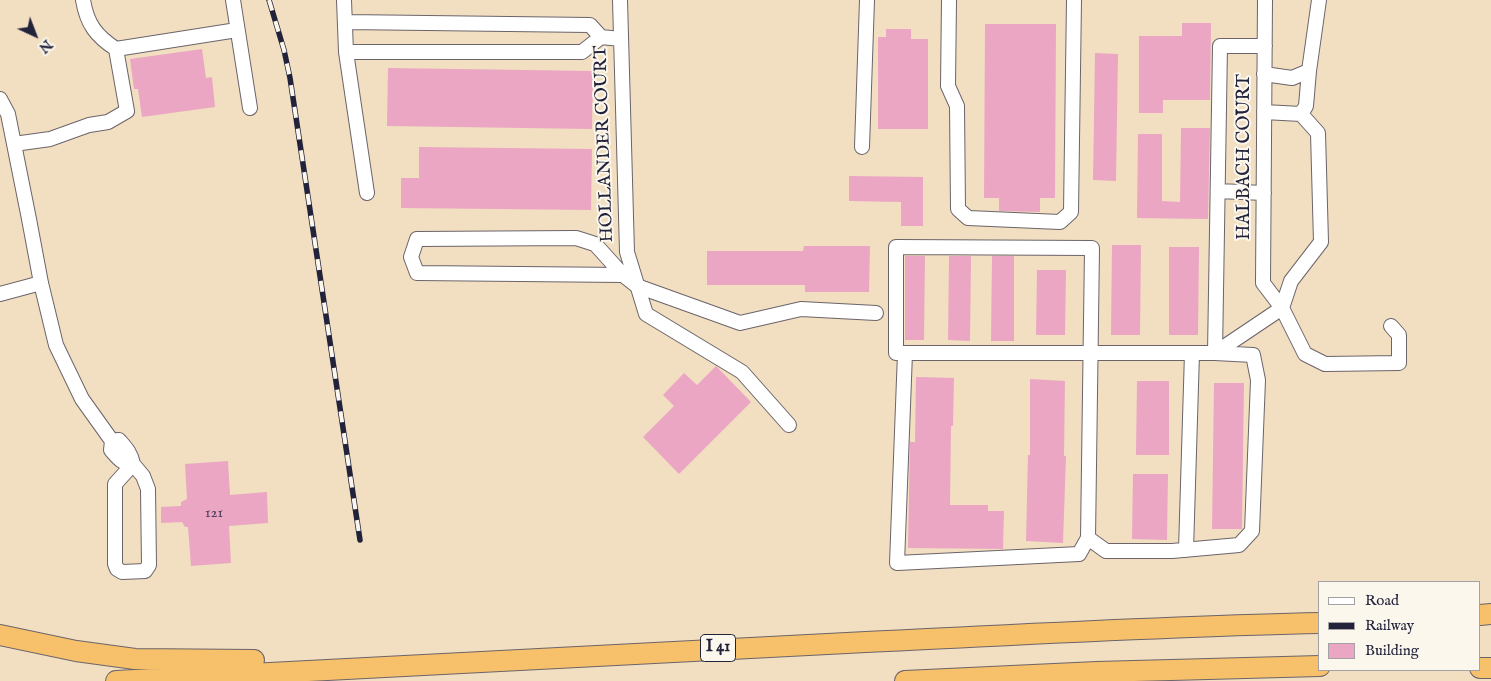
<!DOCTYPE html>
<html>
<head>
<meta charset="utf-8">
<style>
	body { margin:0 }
	#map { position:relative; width:1491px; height:681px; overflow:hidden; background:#f2dfc1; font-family:"IM FELL English",serif }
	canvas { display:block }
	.legend { position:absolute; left:1318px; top:581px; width:162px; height:90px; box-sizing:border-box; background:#fbf7ec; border:1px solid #a4a2a5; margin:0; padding:6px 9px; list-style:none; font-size:15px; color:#22223b }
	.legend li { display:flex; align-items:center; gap:10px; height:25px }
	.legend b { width:25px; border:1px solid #a4a2a5 }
	.north { position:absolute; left:10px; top:10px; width:50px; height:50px; -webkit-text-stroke:4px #fbf7ec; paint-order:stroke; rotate:137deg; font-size:14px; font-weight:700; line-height:20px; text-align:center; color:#22223b }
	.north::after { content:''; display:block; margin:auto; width:18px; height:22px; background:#22223b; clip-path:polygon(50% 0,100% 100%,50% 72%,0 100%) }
</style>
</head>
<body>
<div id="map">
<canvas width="1491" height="681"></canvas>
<ul class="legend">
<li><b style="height:6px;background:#fff"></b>Road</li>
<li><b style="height:6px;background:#22223b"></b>Railway</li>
<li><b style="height:14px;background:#eaa6c3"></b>Building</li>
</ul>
<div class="north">N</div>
</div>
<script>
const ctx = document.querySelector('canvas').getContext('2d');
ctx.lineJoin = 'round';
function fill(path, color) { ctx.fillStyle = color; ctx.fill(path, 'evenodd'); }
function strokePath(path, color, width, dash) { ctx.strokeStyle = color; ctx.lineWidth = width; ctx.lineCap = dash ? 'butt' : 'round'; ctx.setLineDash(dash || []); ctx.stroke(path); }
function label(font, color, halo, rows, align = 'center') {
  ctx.font = font + ' "IM FELL English",serif'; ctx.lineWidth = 4; ctx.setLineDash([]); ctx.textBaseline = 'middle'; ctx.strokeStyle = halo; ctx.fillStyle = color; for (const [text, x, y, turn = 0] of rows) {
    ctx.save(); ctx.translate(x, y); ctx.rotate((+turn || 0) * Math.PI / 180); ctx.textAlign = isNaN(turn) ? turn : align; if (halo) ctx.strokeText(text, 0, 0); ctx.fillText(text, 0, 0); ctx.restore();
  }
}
fill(new Path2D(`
	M 1182,23 L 1211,23 L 1210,100 L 1163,100 L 1163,113 L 1139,113 L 1139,36 L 1182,36 Z
	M 985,24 L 1056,24 L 1055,198 L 1040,198 L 1040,212 L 999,211 L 999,198 L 984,198 Z
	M 886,29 L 911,29 L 911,39 L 928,39 L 928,129 L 878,129 L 878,37 L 886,37 Z
	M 202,49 L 206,78 L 212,77 L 215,107 L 142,117 L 138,89 L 134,89 L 130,59 Z
	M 1095,53 L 1118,54 L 1116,181 L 1093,180 Z
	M 388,68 L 593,71 L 592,129 L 387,126 Z
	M 1181,128 L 1210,128 L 1208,219 L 1137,218 L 1138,134 L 1162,134 L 1162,201 L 1180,202 Z
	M 419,147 L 592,149 L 591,210 L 401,208 L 401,178 L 419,178 Z
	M 849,176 L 923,177 L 923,226 L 901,226 L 901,202 L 849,201 Z
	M 1112,245 L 1141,245 L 1140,335 L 1111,335 Z
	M 804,246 L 870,246 L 869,292 L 805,292 L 805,285 L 707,285 L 707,251 L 803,251 Z
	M 1169,247 L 1199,247 L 1198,335 L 1169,335 Z
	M 905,256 L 925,256 L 924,340 L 905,340 Z
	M 949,256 L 971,256 L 970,341 L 948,340 Z
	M 992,256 L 1014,256 L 1014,341 L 991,341 Z
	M 1037,270 L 1066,270 L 1065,335 L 1036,335 Z
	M 716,366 L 751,402 L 679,474 L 643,437 L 674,406 L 663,395 L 684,373 L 697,385 Z
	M 916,377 L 954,378 L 953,426 L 951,426 L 950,505 L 988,505 L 988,511 L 1004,511 L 1003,549 L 908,548 L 910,442 L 915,442 Z
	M 1030,379 L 1065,381 L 1064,456 L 1066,456 L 1063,543 L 1026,541 L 1028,455 L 1030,455 Z
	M 1137,381 L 1169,381 L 1169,455 L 1136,455 Z
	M 1214,383 L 1244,383 L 1242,529 L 1212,529 Z
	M 228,461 L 230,495 L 267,492 L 268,523 L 229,526 L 231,563 L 191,566 L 188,527 L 185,527 L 182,522 L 161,523 L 161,507 L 181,506 L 181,502 L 187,499 L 185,464 Z
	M 1133,474 L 1168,474 L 1167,540 L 1132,539 Z`), '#eaa6c3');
const minor = new Path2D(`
	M 233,0 L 250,108
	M 344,0 L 346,52 L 367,193
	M 620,0 L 627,252 L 646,314 L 742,372 L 789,425
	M 949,0 L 948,86 L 957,106 L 958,209 L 968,218 L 1060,222 L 1071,212 L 1074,0
	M 1265,0 L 1263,283 L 1282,308 L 1305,354 L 1325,364 L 1399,363 L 1399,335 L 1391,326
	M 346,22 L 590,25 L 601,37 L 621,39
	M 1265,46 L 1220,46 L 1215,353 L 1282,308 L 1291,281 L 1321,242 L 1318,133 L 1301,114
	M 116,49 L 237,30
	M 346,52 L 582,52 L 601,37
	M 1264,74 L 1292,78 L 1309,71 L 1319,0
	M 0,99 L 8,114 L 29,219 L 41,283 L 56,345 L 82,399 L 112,441 L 111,450 C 118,458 122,464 133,464 C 131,453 126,448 119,440 L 112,441
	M 1264,112 L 1301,114 L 1306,106 L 1309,71
	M 14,144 L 50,139 L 89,125 L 108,122 L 127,111 L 116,49 C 96,36 87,24 83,0
	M 862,147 L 867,0
	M 1218,191 L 1264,193
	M 623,275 L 417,273 L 411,257 L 417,239 L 576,238 L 595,244 L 623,275 L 637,286 L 740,323 L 801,309 L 876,313
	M 0,294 L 41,283
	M 905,353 L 897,563 L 1079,554 L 1088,538 L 1092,248 L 896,247 L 896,353 L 1215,353 L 1253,355 L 1258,380 L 1252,531 L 1239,545 L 1172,551 L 1106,551 L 1088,538
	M 133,464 L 143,476 L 148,489 L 149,565 L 145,571 L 122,572 L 117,569 L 115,564 L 115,484 Z
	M 1186,550 L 1192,353`);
const highway = new Path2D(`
	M 1480,615 L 1491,614
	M 0,635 L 76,651 L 135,659 L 254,660
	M 1480,668 L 1491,668
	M 116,681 C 366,666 616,653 866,642 C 1017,635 1168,626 1320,623
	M 905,681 L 1097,672 L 1320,666`);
strokePath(minor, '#6b646a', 16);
strokePath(highway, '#6b646a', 22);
strokePath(minor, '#fff', 14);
strokePath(highway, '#f7c06b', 20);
const rail = new Path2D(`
	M 269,0 L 284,50 L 290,78 L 360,540`);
strokePath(rail, '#22223b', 5.5);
strokePath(rail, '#fbf7ec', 4, [11]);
label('15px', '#54435d', null, [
	["121",214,514]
]);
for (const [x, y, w] of [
	[718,648,35]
]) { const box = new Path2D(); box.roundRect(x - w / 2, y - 13.5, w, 27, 4); ctx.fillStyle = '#fbf7ec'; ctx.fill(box); strokePath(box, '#22223b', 1); }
label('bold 16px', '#22223b', null, [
	["I 41",718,648]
]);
label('18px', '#22223b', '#fbf7ec', [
	["HOLLANDER COURT",605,144,-92],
	["HALBACH COURT",1245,157,-90]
]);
</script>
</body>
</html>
